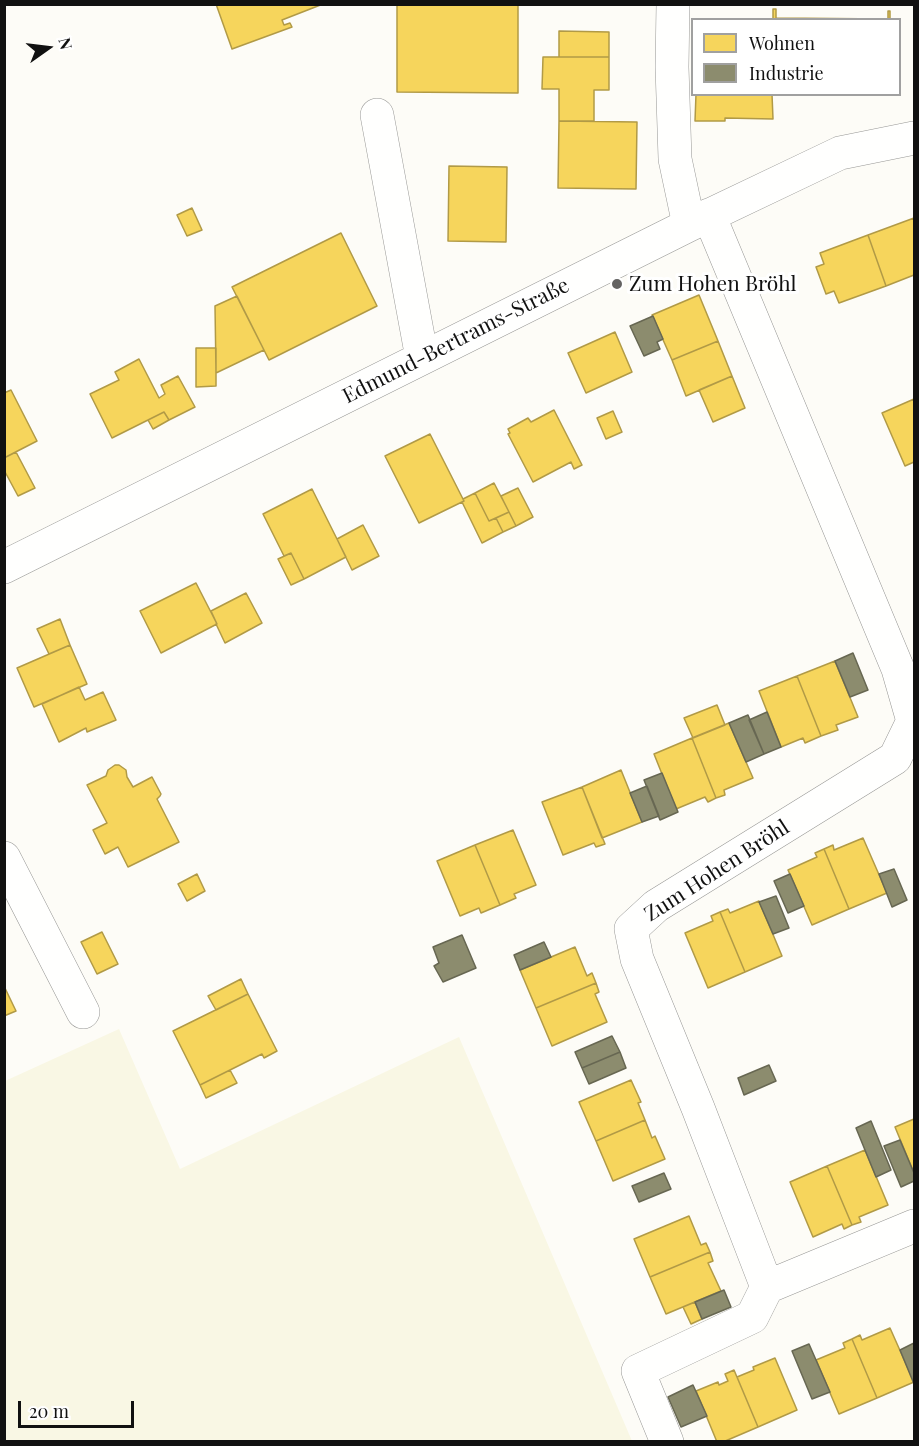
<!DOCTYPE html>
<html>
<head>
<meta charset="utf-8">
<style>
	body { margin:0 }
	#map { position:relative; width:919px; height:1446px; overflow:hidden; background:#fdfcf7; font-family:"Playfair Display",serif }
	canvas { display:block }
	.frame { position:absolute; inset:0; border:6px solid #111; pointer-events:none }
	.legend { position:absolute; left:691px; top:18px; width:210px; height:78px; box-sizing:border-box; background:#fff; border:2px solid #a0a0a0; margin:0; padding:8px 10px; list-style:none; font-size:18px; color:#111 }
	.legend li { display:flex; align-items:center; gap:12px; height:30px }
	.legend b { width:30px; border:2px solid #a0a0a0 }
	.north { position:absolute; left:18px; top:18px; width:60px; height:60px; -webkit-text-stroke:4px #fff; paint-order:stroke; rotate:76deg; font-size:16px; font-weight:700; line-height:24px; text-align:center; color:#111 }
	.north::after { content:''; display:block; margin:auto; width:21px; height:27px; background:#111; clip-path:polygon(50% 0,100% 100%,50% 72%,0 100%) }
	.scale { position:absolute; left:18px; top:1401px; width:116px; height:27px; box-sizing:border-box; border:3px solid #111; border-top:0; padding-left:8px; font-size:18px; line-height:21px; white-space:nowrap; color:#111; -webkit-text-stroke:4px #fff; paint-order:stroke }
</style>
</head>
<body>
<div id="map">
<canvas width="919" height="1446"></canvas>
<div class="frame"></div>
<ul class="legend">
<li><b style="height:16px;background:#f6d55c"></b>Wohnen</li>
<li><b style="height:16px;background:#8c8c6e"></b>Industrie</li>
</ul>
<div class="north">N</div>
<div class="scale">20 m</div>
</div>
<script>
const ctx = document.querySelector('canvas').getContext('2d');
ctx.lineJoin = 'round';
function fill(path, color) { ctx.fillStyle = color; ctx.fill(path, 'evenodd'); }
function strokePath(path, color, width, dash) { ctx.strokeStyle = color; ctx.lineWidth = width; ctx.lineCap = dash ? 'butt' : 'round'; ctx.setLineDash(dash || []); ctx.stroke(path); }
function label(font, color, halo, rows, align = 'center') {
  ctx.font = font + ' "Playfair Display",serif'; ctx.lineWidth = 6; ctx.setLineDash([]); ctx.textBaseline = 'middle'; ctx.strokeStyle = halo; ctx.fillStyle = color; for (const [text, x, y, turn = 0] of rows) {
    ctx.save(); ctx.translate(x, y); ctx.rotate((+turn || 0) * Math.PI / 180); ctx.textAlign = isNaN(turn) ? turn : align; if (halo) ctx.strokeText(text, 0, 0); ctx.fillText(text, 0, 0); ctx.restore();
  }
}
fill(new Path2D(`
	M 119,1029 L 180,1169 L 459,1037 L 632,1441 L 5,1441 L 5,1081 Z`), '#f9f7e4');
const homes = new Path2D(`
	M 216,4 L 323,4 L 282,20 L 284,25 L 290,23 L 292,27 L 232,49 Z
	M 397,4 L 518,4 L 518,93 L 397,92 Z
	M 773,9 L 776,9 L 776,18 L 888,19 L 888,11 L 890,11 L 890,20 L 773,20 Z
	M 559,31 L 609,32 L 609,57 L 559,57 Z
	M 543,57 L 609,57 L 609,90 L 594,90 L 594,121 L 559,121 L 559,89 L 542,89 Z
	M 696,94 L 772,94 L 773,119 L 725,118 L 725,121 L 695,121 Z
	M 559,121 L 637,122 L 636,189 L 558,188 Z
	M 449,166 L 507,167 L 506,242 L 448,241 Z
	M 192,208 L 202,230 L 187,236 L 177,215 Z
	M 914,218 L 914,275 L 886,286 L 868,235 Z
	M 341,233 L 377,306 L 269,360 L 232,287 Z
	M 868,235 L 886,286 L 839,303 L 834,291 L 826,294 L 816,267 L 824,264 L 820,253 Z
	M 699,295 L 718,341 L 672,360 L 652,315 Z
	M 237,296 L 264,350 L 216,373 L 215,306 Z
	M 615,332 L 632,372 L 586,393 L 568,353 Z
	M 718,341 L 732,376 L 686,396 L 672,360 Z
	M 196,348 L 216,348 L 216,386 L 196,387 Z
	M 139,359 L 159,398 L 165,394 L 161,385 L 178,376 L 195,407 L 169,420 L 164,412 L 112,438 L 90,394 L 119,380 L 115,372 Z
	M 732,376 L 745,408 L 713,422 L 699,390 Z
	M 11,390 L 37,441 L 4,458 L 4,393 Z
	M 914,399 L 914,462 L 905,466 L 882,413 Z
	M 554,410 L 582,465 L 574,469 L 571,462 L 533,482 L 508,434 L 510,433 L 508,429 L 528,418 L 531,422 Z
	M 613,411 L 622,432 L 606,439 L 597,418 Z
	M 164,412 L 169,420 L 153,429 L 148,420 Z
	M 430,434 L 464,501 L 419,523 L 385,456 Z
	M 16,452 L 35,488 L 18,496 L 4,470 L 4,458 Z
	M 494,483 L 509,512 L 489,521 L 475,493 Z
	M 518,488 L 533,517 L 516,526 L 501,496 Z
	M 312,489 L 346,557 L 304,579 L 291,553 L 284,556 L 263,514 Z
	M 475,493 L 489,521 L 496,518 L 503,532 L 482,543 L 462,502 L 464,501 L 463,499 Z
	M 509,512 L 516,526 L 503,532 L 496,518 Z
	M 363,525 L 379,556 L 352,570 L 337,539 Z
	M 291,553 L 304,579 L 291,585 L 278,559 Z
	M 196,583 L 217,624 L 161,653 L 140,611 Z
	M 246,593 L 262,623 L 225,643 L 216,624 L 217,624 L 211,611 Z
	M 60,619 L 70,645 L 49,654 L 37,629 Z
	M 70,645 L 87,684 L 34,707 L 17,668 Z
	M 835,661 L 858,717 L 836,725 L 838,730 L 821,736 L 797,676 Z
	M 797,676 L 821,736 L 805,743 L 803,738 L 781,747 L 759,691 Z
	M 79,687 L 85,700 L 103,692 L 116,720 L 87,732 L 86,728 L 59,742 L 42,704 Z
	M 717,705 L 725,725 L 693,738 L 684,718 Z
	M 729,723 L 753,778 L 724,790 L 725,795 L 716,798 L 692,738 Z
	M 692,738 L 716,798 L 708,802 L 705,797 L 676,809 L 654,754 Z
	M 115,765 L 119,765 L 126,770 L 127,777 L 133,787 L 152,777 L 161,794 L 160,796 L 157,799 L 179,842 L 128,867 L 118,847 L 105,854 L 93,830 L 107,823 L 87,785 L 106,776 L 108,770 Z
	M 621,770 L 642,822 L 602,838 L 582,787 Z
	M 582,787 L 605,844 L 596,847 L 594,843 L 563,855 L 542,802 Z
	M 513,830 L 536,885 L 514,894 L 516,898 L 500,905 L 475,845 Z
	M 863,838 L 887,893 L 849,909 L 824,849 L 833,845 L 834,850 Z
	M 475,845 L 500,905 L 481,913 L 479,908 L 460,916 L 437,861 Z
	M 824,849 L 849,909 L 812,925 L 788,870 L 817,857 L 815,853 Z
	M 197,874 L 205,891 L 187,901 L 178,884 Z
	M 759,901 L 782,956 L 745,972 L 720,912 L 728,909 L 730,913 Z
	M 720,912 L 745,972 L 708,988 L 685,933 L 713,921 L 711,916 Z
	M 102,932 L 118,964 L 97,974 L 81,942 Z
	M 575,947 L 587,976 L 592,973 L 596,983 L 536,1008 L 520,970 Z
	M 241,979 L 248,994 L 216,1010 L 208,996 Z
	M 596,983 L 599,992 L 595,994 L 607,1022 L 552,1046 L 536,1008 Z
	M 4,986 L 16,1011 L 4,1016 Z
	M 248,994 L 277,1051 L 264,1058 L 262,1054 L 200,1085 L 173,1031 Z
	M 230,1070 L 237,1083 L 206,1098 L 200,1085 Z
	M 631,1080 L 641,1102 L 638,1103 L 645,1120 L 596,1141 L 579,1102 Z
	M 914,1119 L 914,1173 L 895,1127 Z
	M 645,1120 L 652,1138 L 655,1136 L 665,1159 L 613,1181 L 596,1141 Z
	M 865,1150 L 888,1205 L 859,1217 L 861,1222 L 852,1225 L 827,1166 Z
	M 827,1166 L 852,1225 L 844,1229 L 842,1224 L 813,1237 L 790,1182 Z
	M 689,1216 L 701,1245 L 706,1243 L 710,1252 L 650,1277 L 634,1239 Z
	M 710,1252 L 713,1261 L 708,1263 L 721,1291 L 666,1314 L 650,1277 Z
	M 695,1302 L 702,1319 L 691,1324 L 683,1307 Z
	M 890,1328 L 914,1382 L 877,1398 L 852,1339 L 860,1335 L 862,1340 Z
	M 852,1339 L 877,1398 L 839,1414 L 816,1360 L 845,1348 L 843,1343 Z
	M 775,1358 L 797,1410 L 758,1427 L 737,1377 L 754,1370 L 753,1367 Z
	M 734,1370 L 758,1427 L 723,1442 L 717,1442 L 696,1391 L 718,1382 L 719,1385 L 728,1381 L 725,1374 Z`);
fill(homes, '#f6d55c');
strokePath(homes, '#b19a46', 1.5);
const industry = new Path2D(`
	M 653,316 L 663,339 L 657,342 L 660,349 L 644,356 L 630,326 Z
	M 853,653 L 868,690 L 850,697 L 835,661 Z
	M 767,712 L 781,747 L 764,754 L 749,720 Z
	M 748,715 L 764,754 L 746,762 L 729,723 Z
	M 662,773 L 678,812 L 660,820 L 644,780 Z
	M 647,786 L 659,816 L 642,822 L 630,793 Z
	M 894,869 L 907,900 L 892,907 L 879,874 Z
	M 790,874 L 804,906 L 788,913 L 774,881 Z
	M 776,896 L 789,928 L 773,934 L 759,902 Z
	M 462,935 L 476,968 L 443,982 L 434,966 L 439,963 L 433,947 Z
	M 544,942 L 551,957 L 520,970 L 514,955 Z
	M 612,1036 L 620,1052 L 582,1068 L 575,1052 Z
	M 620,1052 L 626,1068 L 589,1084 L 582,1068 Z
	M 769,1065 L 776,1081 L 744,1095 L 738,1078 Z
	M 871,1121 L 891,1170 L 876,1177 L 856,1128 Z
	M 900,1140 L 914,1173 L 914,1181 L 901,1187 L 884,1146 Z
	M 664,1173 L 671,1189 L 639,1202 L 632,1186 Z
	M 724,1290 L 731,1307 L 702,1319 L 695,1302 Z
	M 914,1343 L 914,1384 L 900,1350 Z
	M 809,1344 L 830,1392 L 812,1399 L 792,1351 Z
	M 693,1385 L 707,1416 L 681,1427 L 668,1397 Z`);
fill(industry, '#8c8c6e');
strokePath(industry, '#676752', 1.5);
const minor = new Path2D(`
	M 673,4 L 672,67 L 675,159 L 689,225
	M 377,115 L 422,358
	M 709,215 L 898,669 L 913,721 L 895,758 L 656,906 L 631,929 L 637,959 L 698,1108 L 767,1287
	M 4,567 L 689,225 L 840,153 L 914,138
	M 4,858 L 83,1012
	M 667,1442 L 638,1371 L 752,1317 L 767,1287 L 914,1226`);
strokePath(minor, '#979795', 34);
strokePath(minor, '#fffffe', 33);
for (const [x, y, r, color] of [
	[617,284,6,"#646362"]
]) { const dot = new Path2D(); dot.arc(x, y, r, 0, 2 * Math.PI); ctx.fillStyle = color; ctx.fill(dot); strokePath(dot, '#fff', 2); }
label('21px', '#111', '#fff', [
	["Zum Hohen Bröhl",629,284]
], 'left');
label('21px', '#111', '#fff', [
	["Edmund-Bertrams-Straße",456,341,-27],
	["Zum Hohen Bröhl",717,871,-33]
]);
</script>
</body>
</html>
